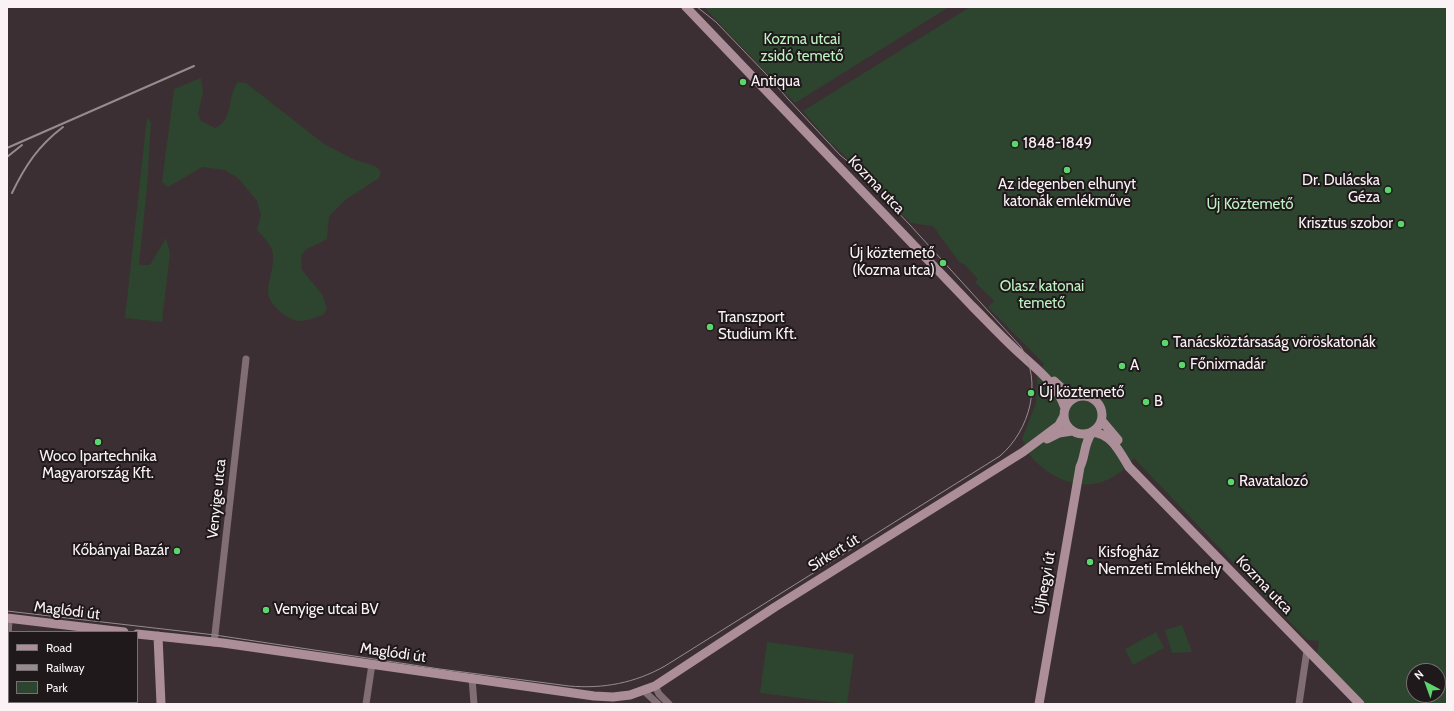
<!DOCTYPE html>
<html>
<head>
<meta charset="utf-8">
<style>
	body { margin:0 }
	#map { position:relative; width:1454px; height:711px; overflow:hidden; background:#3c2f33; font-family:Cabin,sans-serif }
	canvas { display:block }
	.frame { position:absolute; inset:0; border:8px solid #faf2f5; pointer-events:none }
	.legend { position:absolute; left:8px; top:631px; width:130px; height:72px; box-sizing:border-box; background:#1f191b; border:1px solid #777072; margin:0; padding:5px 7px; list-style:none; font-size:12px; color:#faf2f5 }
	.legend li { display:flex; align-items:center; gap:8px; height:20px }
	.legend b { width:20px; border:1px solid #777072 }
	.north { position:absolute; left:1406px; top:663px; width:40px; height:40px; box-sizing:border-box; background:#1f191b; border:1px solid #777072; border-radius:50%; rotate:319deg; font-size:11px; font-weight:700; line-height:16px; text-align:center; color:#faf2f5 }
	.north::after { content:''; display:block; margin:auto; width:14px; height:18px; background:#5cd56d; clip-path:polygon(50% 0,100% 100%,50% 72%,0 100%) }
</style>
</head>
<body>
<div id="map">
<canvas width="1454" height="711"></canvas>
<div class="frame"></div>
<ul class="legend">
<li><b style="height:5px;background:#ac8e98"></b>Road</li>
<li><b style="height:5px;background:#968c8f"></b>Railway</li>
<li><b style="height:11px;background:#2d442e"></b>Park</li>
</ul>
<div class="north">N</div>
</div>
<script>
const ctx = document.querySelector('canvas').getContext('2d');
ctx.lineJoin = 'round';
function fill(path, color) { ctx.fillStyle = color; ctx.fill(path, 'evenodd'); }
function strokePath(path, color, width, dash) { ctx.strokeStyle = color; ctx.lineWidth = width; ctx.lineCap = dash ? 'butt' : 'round'; ctx.setLineDash(dash || []); ctx.stroke(path); }
function label(font, color, halo, rows, align = 'center') {
  ctx.font = font + ' Cabin,sans-serif'; ctx.lineWidth = 4; ctx.setLineDash([]); ctx.textBaseline = 'middle'; ctx.strokeStyle = halo; ctx.fillStyle = color; for (const [text, x, y, turn = 0] of rows) {
    ctx.save(); ctx.translate(x, y); ctx.rotate((+turn || 0) * Math.PI / 180); ctx.textAlign = isNaN(turn) ? turn : align; if (halo) ctx.strokeText(text, 0, 0); ctx.fillText(text, 0, 0); ctx.restore();
  }
}
fill(new Path2D(`
	M 704,7 L 949,7 L 795,103 Z
	M 970,7 L 1447,7 L 1447,704 L 1366,704 L 1317,654 L 1319,641 L 1307,640 L 1134,458 C 1129,464 1124,471 1116,475 C 1090,493 1058,483 1037,463 C 1030,457 1026,447 1022,439 L 1036,403 L 1037,376 L 1044,364 L 988,307 L 994,301 L 975,282 L 978,279 L 964,264 L 959,262 L 933,226 L 911,223 L 833,144 L 832,145 L 803,111 ZM 1414,671 L 1438,671 L 1438,695 L 1414,695 Z
	M 201,78 L 203,92 L 198,114 L 201,121 L 215,128 C 235,119 226,97 238,82 L 246,83 L 324,144 L 353,159 L 375,166 L 381,171 L 379,178 L 345,200 L 329,216 L 327,239 L 307,249 L 301,255 L 302,270 L 322,294 L 327,309 L 323,315 C 316,317 307,321 300,321 C 288,321 268,304 268,292 C 268,279 276,263 272,250 C 270,243 262,236 257,230 L 261,215 L 257,201 L 238,178 L 225,170 L 202,167 L 168,187 L 162,182 L 174,89 Z
	M 147,117 L 151,123 L 147,188 L 139,265 L 150,265 L 166,238 L 170,253 L 162,322 L 125,318 Z
	M 1182,625 L 1192,652 L 1172,653 L 1165,630 Z
	M 1156,632 L 1164,648 L 1133,665 L 1125,649 Z
	M 767,642 L 854,654 L 847,704 L 760,693 Z`), '#2d442e');
strokePath(new Path2D(`
	M 214,643 L 246,359
	M 7,657 L 9,618
	M 472,678 L 474,704
	M 655,686 L 659,694 L 669,704
	M 644,691 L 658,704
	M 366,704 L 372,664
	M 1299,704 L 1307,650`), '#816d74', 7);
strokePath(new Path2D(`
	M 686,7 L 972,306 C 987,321 1001,336 1016,350 C 1035,368 1056,382 1065,408
	M 1054,381 L 1064,390 L 1076,397
	M1064 415a19 19 0 1 1 38 0a19 19 0 1 1-38 0Z
	M 1102,421 L 1118,440
	M 1092,432 C 1112,434 1119,451 1129,467 L 1360,704
	M 1047,439 L 1059,433 L 1072,431
	M 7,618 L 124,632
	M 137,634 L 223,643 L 594,696 L 613,697 L 630,695 L 655,686 L 775,607 L 1023,452 L 1059,425 L 1064,416
	M 158,636 L 161,704
	M 1039,704 L 1080,467 C 1086,454 1083,446 1092,432`), '#ac8e98', 9);
strokePath(new Path2D(`
	M 7,611 L 215,635 L 440,669 L 569,686 C 603,689 635,683 665,666 L 1000,456 C 1030,430 1043,382 1021,347 L 910,225 L 856,168 L 840,155 L 788,99 L 767,75 L 716,22 L 697,7`), '#968c8f', 1);
strokePath(new Path2D(`
	M 7,148 L 194,66
	M 7,157 L 22,145
	M 12,193 C 25,166 38,146 63,127`), '#968c8f', 2);
for (const [x, y, r, color] of [
	[743,82,4,"#5cd56d"],
	[1015,144,4,"#5cd56d"],
	[1067,170,4,"#5cd56d"],
	[1388,190,4,"#5cd56d"],
	[1401,224,4,"#5cd56d"],
	[943,263,4,"#5cd56d"],
	[710,327,4,"#5cd56d"],
	[1165,343,4,"#5cd56d"],
	[1182,365,4,"#5cd56d"],
	[1122,366,4,"#5cd56d"],
	[1031,393,4,"#5cd56d"],
	[1146,402,4,"#5cd56d"],
	[98,442,4,"#5cd56d"],
	[1231,482,4,"#5cd56d"],
	[177,551,4,"#5cd56d"],
	[1090,562,4,"#5cd56d"],
	[266,610,4,"#5cd56d"]
]) { const dot = new Path2D(); dot.arc(x, y, r, 0, 2 * Math.PI); ctx.fillStyle = color; ctx.fill(dot); strokePath(dot, '#1f191b', 1.5); }
label('15px', '#bdf3c0', '#1f191b', [
	["Kozma utcai",802,40],
	["zsidó temető",802,57],
	["Új Köztemető",1250,205],
	["Olasz katonai",1042,287],
	["temető",1042,304]
]);
label('15px', '#faf2f5', '#1f191b', [
	["Antiqua",751,82],
	["1848-1849",1023,144],
	["Dr. Dulácska",1380,181,"right"],
	["Géza",1380,198,"right"],
	["Az idegenben elhunyt",1067,185,"center"],
	["katonák emlékműve",1067,202,"center"],
	["Krisztus szobor",1393,224,"right"],
	["Új köztemető",935,254,"right"],
	["(Kozma utca)",935,271,"right"],
	["Transzport",718,318],
	["Studium Kft.",718,335],
	["Tanácsköztársaság vöröskatonák",1173,343],
	["Főnixmadár",1190,365],
	["A",1130,366],
	["Új köztemető",1039,393],
	["B",1154,402],
	["Woco Ipartechnika",98,457,"center"],
	["Magyarország Kft.",98,474,"center"],
	["Ravatalozó",1239,482],
	["Kőbányai Bazár",169,551,"right"],
	["Kisfogház",1098,553],
	["Nemzeti Emlékhely",1098,570],
	["Venyige utcai BV",274,610]
], 'left');
label('15px', '#faf2f5', '#1f191b', [
	["Kozma utca",876,185,46],
	["Venyige utca",217,499,-84],
	["Sírkert út",834,553,-32],
	["Újhegyi út",1045,583,-80],
	["Kozma utca",1264,585,46],
	["Maglódi út",67,611,7],
	["Maglódi út",393,653,8]
]);
</script>
</body>
</html>
